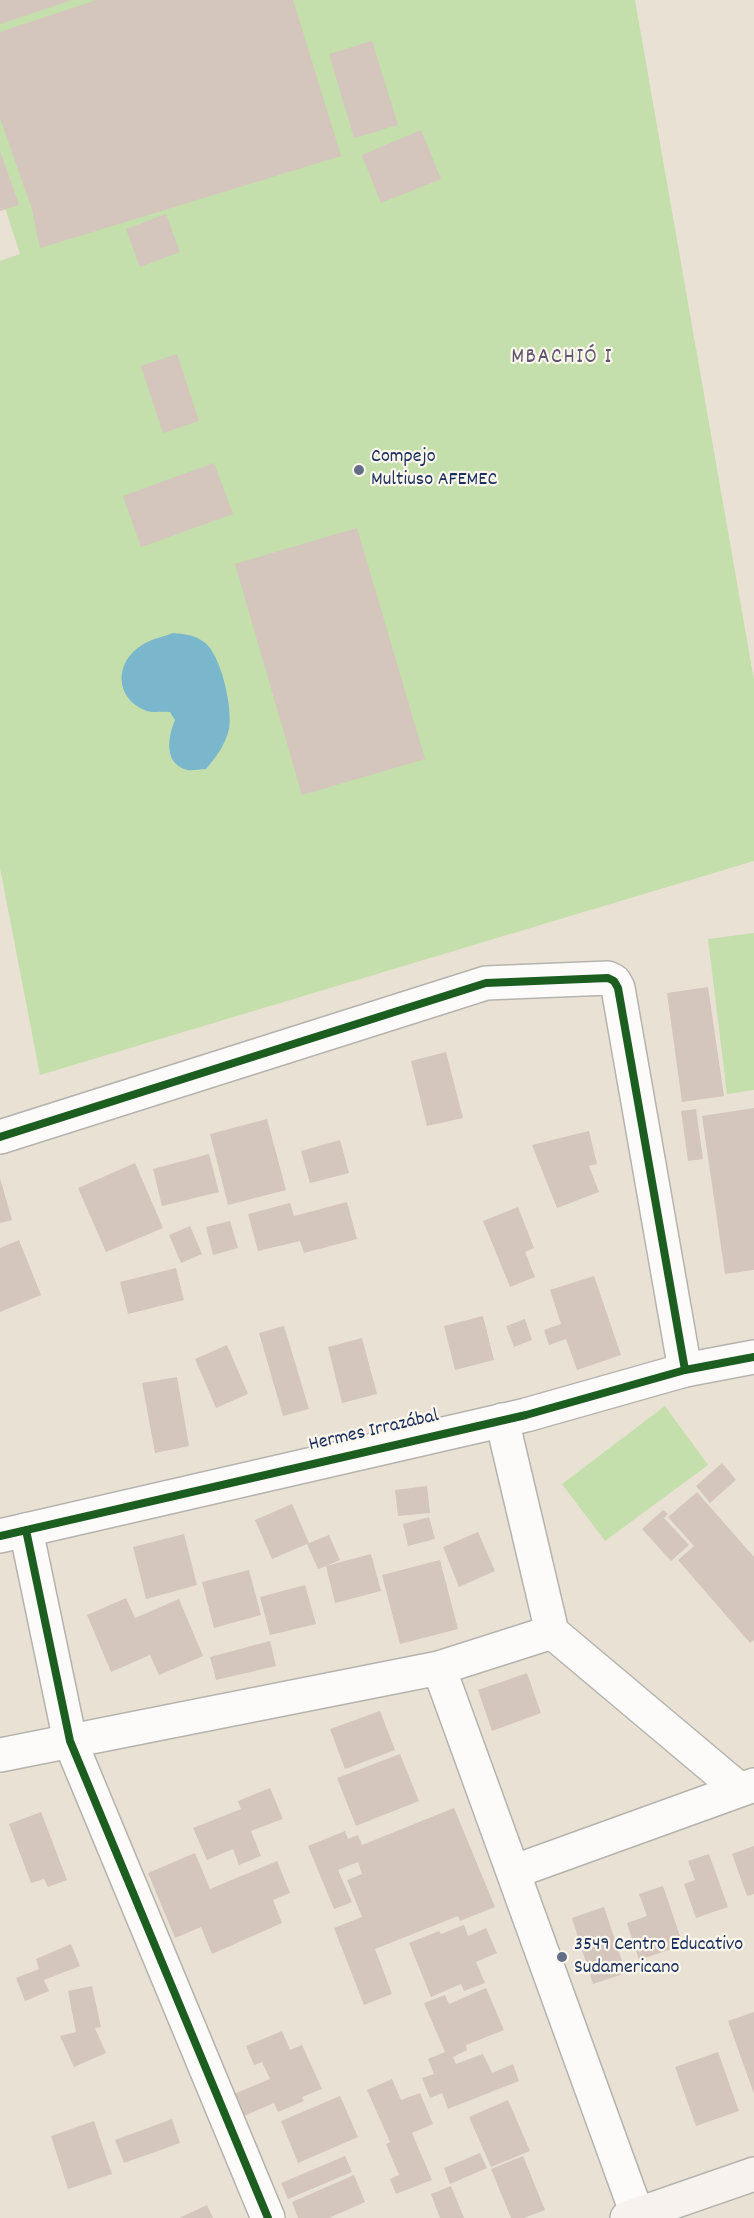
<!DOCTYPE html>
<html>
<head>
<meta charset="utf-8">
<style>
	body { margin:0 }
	canvas { display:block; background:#e9e2d4 }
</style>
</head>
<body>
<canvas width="754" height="2218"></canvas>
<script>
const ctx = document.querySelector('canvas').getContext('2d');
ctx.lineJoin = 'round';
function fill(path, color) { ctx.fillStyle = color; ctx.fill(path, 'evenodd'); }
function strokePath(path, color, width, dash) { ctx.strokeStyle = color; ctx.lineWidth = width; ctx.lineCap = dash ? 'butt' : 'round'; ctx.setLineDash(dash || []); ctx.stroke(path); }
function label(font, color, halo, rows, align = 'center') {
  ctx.font = font + ' Dekko,sans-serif'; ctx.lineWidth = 4.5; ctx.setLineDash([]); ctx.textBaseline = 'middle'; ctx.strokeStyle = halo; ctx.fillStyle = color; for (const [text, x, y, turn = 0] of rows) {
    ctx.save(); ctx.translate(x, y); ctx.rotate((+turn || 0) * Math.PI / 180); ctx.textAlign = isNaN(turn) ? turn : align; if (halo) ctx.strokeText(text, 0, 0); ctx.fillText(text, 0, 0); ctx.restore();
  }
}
fill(new Path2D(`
	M 52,0 L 635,0 L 754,680 L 754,861 L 40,1075 L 0,868 L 0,261 L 20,254 L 0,192 L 0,17 Z
	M 754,933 L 754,1090 L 727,1094 L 708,939 Z
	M 665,1406 L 708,1465 L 605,1541 L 562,1484 Z`), '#c4deac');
fill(new Path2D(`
	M 173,633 C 184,634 195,635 204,642 C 221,654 233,708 229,729 C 225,745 217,756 206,769 C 200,769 192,771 187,770 C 163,763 168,737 175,720 L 170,712 C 162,711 155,713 147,711 C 114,699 114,662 142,645 C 151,639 163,637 173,633 Z`), '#7ab7cc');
fill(new Path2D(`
	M 0,0 L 72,0 L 0,24 Z
	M 97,0 L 293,0 L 341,156 L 40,248 L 32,209 L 0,118 L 0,32 Z
	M 372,41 L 398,125 L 354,138 L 329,54 Z
	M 421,130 L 441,179 L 381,203 L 362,155 Z
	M 0,151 L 19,205 L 0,211 Z
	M 166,214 L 180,252 L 140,267 L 126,229 Z
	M 177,354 L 199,421 L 163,433 L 141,366 Z
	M 214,463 L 233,514 L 141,547 L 123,496 Z
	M 357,528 L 425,759 L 302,795 L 235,564 Z
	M 708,987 L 724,1096 L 682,1102 L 667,993 Z
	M 446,1052 L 463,1118 L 427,1126 L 411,1061 Z
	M 754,1108 L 754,1270 L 725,1274 L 702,1116 Z
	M 696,1109 L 703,1159 L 688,1161 L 681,1111 Z
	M 267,1119 L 286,1190 L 228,1205 L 210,1134 Z
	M 589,1131 L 597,1164 L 589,1166 L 599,1192 L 557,1208 L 532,1145 Z
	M 340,1140 L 349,1173 L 310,1183 L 301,1151 Z
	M 209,1154 L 219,1192 L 162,1206 L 153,1169 Z
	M 135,1163 L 163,1228 L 106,1252 L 78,1188 Z
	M 0,1178 L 12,1220 L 0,1223 Z
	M 347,1202 L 357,1239 L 304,1253 L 300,1241 L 258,1251 L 248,1214 L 290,1203 L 294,1216 Z
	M 518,1207 L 534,1248 L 525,1252 L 535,1277 L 510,1287 L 483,1221 Z
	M 230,1221 L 238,1248 L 213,1255 L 206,1227 Z
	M 190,1226 L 202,1254 L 181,1263 L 169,1235 Z
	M 19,1240 L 41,1295 L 0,1312 L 0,1248 Z
	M 176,1268 L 184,1300 L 128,1314 L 120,1282 Z
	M 594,1276 L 621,1355 L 577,1370 L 566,1339 L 549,1345 L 544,1330 L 561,1324 L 550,1290 Z
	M 483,1316 L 494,1360 L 455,1370 L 444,1326 Z
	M 525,1319 L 532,1340 L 514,1347 L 506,1326 Z
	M 284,1326 L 309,1409 L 283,1416 L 259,1333 Z
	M 362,1338 L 377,1394 L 342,1403 L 328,1347 Z
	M 227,1345 L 248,1394 L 216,1408 L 195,1359 Z
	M 177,1377 L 189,1446 L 155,1453 L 142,1383 Z
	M 722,1463 L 736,1480 L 710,1503 L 696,1486 Z
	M 427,1486 L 430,1513 L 398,1516 L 395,1490 Z
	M 697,1492 L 754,1557 L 754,1640 L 750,1643 L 678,1560 L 694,1546 L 668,1517 Z
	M 292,1504 L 309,1543 L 329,1535 L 340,1560 L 326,1566 L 371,1554 L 381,1591 L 335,1603 L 326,1566 L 318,1569 L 307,1544 L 272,1559 L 255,1520 Z
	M 663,1510 L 668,1514 L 664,1518 L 689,1545 L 671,1561 L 642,1529 Z
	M 429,1517 L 435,1539 L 408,1546 L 403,1524 Z
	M 478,1532 L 495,1571 L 459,1587 L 443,1547 Z
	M 184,1534 L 197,1585 L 146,1599 L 133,1547 Z
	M 440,1560 L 458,1629 L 400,1644 L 382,1575 Z
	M 249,1570 L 261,1615 L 214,1628 L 202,1582 Z
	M 305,1585 L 316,1624 L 270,1635 L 260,1597 Z
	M 126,1598 L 135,1618 L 179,1599 L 203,1656 L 159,1675 L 150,1655 L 111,1672 L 87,1615 Z
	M 270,1641 L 276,1666 L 216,1680 L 210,1657 Z
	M 527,1673 L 541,1713 L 492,1731 L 478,1690 Z
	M 380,1711 L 395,1750 L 345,1769 L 330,1729 Z
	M 400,1754 L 419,1801 L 356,1826 L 337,1778 Z
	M 270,1788 L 283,1819 L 251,1831 L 261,1856 L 239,1865 L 233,1849 L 207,1860 L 193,1828 L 241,1809 L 238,1801 Z
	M 454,1808 L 495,1907 L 460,1921 L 458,1916 L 375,1949 L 392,1994 L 364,2005 L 334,1928 L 362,1917 L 347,1880 L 362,1874 L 358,1862 L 338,1870 L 352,1902 L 334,1909 L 308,1846 L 345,1831 L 348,1839 L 358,1835 L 362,1845 Z
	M 41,1812 L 67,1880 L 48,1887 L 44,1879 L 31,1883 L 9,1824 Z
	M 754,1846 L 754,1894 L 747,1896 L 732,1854 Z
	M 195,1853 L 210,1889 L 277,1861 L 290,1893 L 273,1900 L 282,1923 L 212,1954 L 201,1927 L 175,1938 L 148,1873 Z
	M 709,1854 L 728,1907 L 696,1918 L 684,1884 L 695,1880 L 688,1861 Z
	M 663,1886 L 683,1945 L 639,1960 L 627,1923 L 647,1916 L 639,1894 Z
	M 604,1907 L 626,1973 L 593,1984 L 572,1918 Z
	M 464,1925 L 468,1936 L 486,1928 L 497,1953 L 476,1962 L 485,1983 L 464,1991 L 461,1984 L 431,1997 L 409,1943 L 439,1931 L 441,1934 Z
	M 71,1944 L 80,1966 L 44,1980 L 49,1991 L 25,2001 L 16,1978 L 39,1969 L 36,1959 Z
	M 92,1986 L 101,2027 L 95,2028 L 106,2053 L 74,2067 L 60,2036 L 76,2032 L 68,1991 Z
	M 486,1988 L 504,2030 L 466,2045 L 467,2050 L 453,2057 L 456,2064 L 483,2054 L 492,2073 L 513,2064 L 519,2081 L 448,2109 L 442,2093 L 430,2098 L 422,2078 L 434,2074 L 428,2059 L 445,2052 L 424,2003 L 445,1995 L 449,2004 Z
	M 754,2012 L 754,2094 L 728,2021 Z
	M 282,2031 L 290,2050 L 302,2045 L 322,2089 L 302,2097 L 304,2101 L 278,2112 L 274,2103 L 244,2116 L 234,2094 L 270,2079 L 262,2062 L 254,2065 L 246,2046 Z
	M 718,2052 L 739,2111 L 696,2126 L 675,2067 Z
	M 392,2079 L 401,2100 L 420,2093 L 433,2124 L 412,2133 L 432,2180 L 396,2194 L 390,2179 L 399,2175 L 386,2144 L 390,2142 L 367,2090 Z
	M 340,2096 L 358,2137 L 298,2163 L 281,2121 Z
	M 508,2100 L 530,2151 L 491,2167 L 469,2117 Z
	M 172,2119 L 180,2143 L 124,2163 L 115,2140 Z
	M 94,2121 L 112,2174 L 68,2189 L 51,2136 Z
	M 480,2153 L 487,2168 L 450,2184 L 444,2168 Z
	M 345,2156 L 352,2172 L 288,2199 L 281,2183 Z
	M 523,2156 L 545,2210 L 524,2218 L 511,2218 L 491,2169 Z
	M 354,2175 L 365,2202 L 329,2218 L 298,2218 L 292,2202 Z
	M 451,2186 L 464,2218 L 440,2218 L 431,2194 Z
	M 207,2205 L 213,2218 L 179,2218 Z`), '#d4c5bd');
const minor = new Path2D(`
	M 0,1137 L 486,983 L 608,978 L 614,981 L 618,988 L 685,1370
	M 502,1420 L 552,1632 L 740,1790
	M 26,1530 L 70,1741 L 268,2218
	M 439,1668 L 637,2214
	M 0,1755 L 439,1668 L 552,1632
	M 513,1872 L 754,1785`);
const tertiary = new Path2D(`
	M 0,1536 L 526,1415 L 685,1370 L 754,1357`);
const secondary = new Path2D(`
	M 627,2218 L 754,2174`);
strokePath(minor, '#b5b3ae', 36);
strokePath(tertiary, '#b5b3ae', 36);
strokePath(secondary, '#b5b3ae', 36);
strokePath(minor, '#fcfbf9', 33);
strokePath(tertiary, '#fcfbf9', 33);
strokePath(secondary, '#f7f2ee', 33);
strokePath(new Path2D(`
	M 0,1137 L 486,983 L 608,978 L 614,981 L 618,988 L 685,1370
	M 26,1530 L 70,1741 L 268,2218
	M 0,1536 L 526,1415 L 685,1370 L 754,1357`), '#1b5e20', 8);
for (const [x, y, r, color] of [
	[359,470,6,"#636e87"],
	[562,1957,6,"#636e87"]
]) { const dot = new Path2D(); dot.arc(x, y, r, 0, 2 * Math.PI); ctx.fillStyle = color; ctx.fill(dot); strokePath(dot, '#fbf7ec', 2); }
label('20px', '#1b2f5e', '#fbf7ec', [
	["Compejo",371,458],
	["Multiuso AFEMEC",371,481],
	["3549 Centro Educativo",574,1946],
	["Sudamericano",574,1969]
], 'left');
label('20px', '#1b2f5e', '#fbf7ec', [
	["Hermes Irrazábal",374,1432,-13]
]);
ctx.letterSpacing = '1.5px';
label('22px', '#5e5671', '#fbf7ec', [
	["MBACHIÓ I",562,359]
]);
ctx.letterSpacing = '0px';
</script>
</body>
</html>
